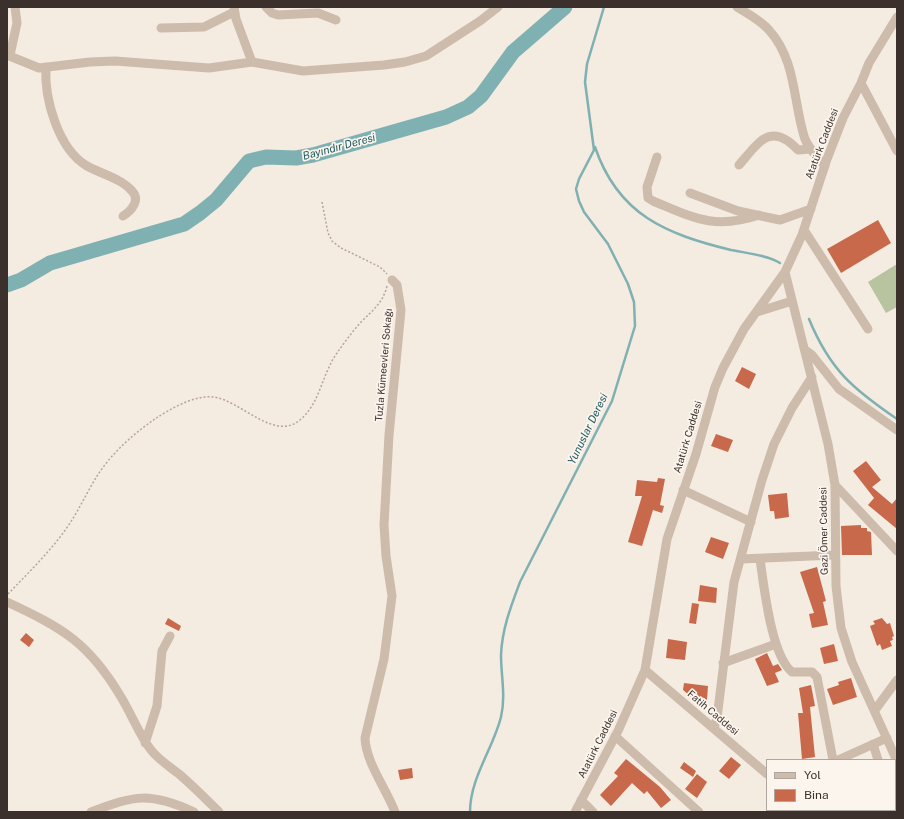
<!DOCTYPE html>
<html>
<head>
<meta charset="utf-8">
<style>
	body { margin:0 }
	#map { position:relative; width:904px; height:819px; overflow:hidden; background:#f4ebe1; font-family:"Public Sans",sans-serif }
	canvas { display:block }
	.frame { position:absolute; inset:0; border:8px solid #3b302b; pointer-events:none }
	.legend { position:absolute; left:766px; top:759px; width:130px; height:52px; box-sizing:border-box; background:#fbf5ee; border:1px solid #aea6a0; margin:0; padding:5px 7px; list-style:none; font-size:12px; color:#3b302b }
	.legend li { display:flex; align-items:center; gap:8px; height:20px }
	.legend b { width:20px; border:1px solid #aea6a0 }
</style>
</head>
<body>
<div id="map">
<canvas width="904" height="819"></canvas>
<div class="frame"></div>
<ul class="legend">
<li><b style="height:5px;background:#cdbbac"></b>Yol</li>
<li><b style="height:11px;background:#c8694b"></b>Bina</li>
</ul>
</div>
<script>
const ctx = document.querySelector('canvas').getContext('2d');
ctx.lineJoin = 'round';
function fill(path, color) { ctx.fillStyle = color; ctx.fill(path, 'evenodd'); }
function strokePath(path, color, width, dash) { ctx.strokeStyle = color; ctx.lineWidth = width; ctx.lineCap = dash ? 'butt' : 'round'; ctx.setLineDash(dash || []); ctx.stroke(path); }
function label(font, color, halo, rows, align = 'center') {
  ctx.font = font + ' "Public Sans",sans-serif'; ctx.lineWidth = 3.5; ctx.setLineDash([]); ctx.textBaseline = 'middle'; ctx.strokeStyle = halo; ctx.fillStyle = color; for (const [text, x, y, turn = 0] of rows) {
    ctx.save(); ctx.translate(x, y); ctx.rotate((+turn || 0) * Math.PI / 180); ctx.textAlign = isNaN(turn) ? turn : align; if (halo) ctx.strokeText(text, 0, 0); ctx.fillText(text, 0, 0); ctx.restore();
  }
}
fill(new Path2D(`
	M 897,264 L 897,307 L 886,313 L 868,282 Z`), '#b8c4a0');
strokePath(new Path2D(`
	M 595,147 C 618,215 666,234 731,250 C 746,253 767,255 780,263
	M 809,319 C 830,370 853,389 897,419
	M 470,812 C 470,778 493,749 501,717 C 506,696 501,676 501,655 C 502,629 511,606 520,582 L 612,401 L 635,326 L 634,302 L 628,284 L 608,244 L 584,212 L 579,201 L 576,189 L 579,179 L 594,150 L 585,82 L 587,64 L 604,7`), '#7fb0b2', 2.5);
strokePath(new Path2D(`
	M 7,285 L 21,280 L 50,263 L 184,224 L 200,213 L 216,200 L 249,161 L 266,157 L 296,158 L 313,155 L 446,117 L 468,107 L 481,96 L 513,52 L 565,7`), '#7fb0b2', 15);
fill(new Path2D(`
	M 878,220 L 891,243 L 841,273 L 827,249 Z
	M 742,367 L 756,374 L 749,389 L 735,381 Z
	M 716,434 L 733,440 L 728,452 L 711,446 Z
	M 866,461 L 881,480 L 872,487 L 892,504 L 897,498 L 897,529 L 868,505 L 874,498 L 853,471 Z
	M 658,478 L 665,479 L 660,505 L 664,506 L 662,513 L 653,510 L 642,546 L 628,542 L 642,496 L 635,496 L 637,480 L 657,482 Z
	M 787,493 L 789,517 L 775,519 L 774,511 L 770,511 L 768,495 Z
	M 861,525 L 861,528 L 867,528 L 867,531 L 871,532 L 872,555 L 842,555 L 841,526 Z
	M 711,537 L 729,543 L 723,559 L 705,552 Z
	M 817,567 L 826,601 L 823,602 L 828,625 L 812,628 L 809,614 L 814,613 L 800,572 Z
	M 700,585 L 717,588 L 716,603 L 698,601 Z
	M 692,603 L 699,604 L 696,624 L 689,623 Z
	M 168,618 L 181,626 L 179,631 L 165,624 Z
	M 882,618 L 887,624 L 890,623 L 894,636 L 892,637 L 893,640 L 890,641 L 892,646 L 882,650 L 880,644 L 877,646 L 870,626 L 875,624 L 873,621 Z
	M 26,633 L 34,640 L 29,647 L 20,640 Z
	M 668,639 L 687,642 L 685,660 L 666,658 Z
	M 834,644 L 838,661 L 824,664 L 820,648 Z
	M 767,653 L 773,666 L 778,664 L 782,670 L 775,673 L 779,682 L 767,686 L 755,659 Z
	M 851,678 L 857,697 L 833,705 L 827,689 L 839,685 L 838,682 Z
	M 684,683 L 708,686 L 707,700 L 702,706 L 683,690 Z
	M 811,685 L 815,706 L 810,707 L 815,757 L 802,759 L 798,713 L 803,713 L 799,688 Z
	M 731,757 L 741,765 L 729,779 L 719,771 Z
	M 626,759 L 660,787 L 671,800 L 661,808 L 647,791 L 644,794 L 632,783 L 611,806 L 600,795 L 618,776 L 614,773 Z
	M 684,762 L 696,771 L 693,777 L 680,768 Z
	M 412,768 L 413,778 L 400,780 L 398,770 Z
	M 697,774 L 707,782 L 697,798 L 685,789 Z`), '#c8694b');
strokePath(new Path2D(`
	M 322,202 L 328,233 L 332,241 L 341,248 L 380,267 L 387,274
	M 8,594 C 29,572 51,551 68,526 C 79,510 87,492 97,476 C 111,454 133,434 155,419 C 170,409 194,395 213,397 C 241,400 275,443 301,419 C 320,403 322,374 337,353 C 344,343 352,332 361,322 C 372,311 383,303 387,286`), '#b9a596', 1.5, [2, 2]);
strokePath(new Path2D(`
	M 234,7 L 236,19 L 252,62
	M 266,7 L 272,13 L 278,15 L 318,13 L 336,20
	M 737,7 C 748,14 760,20 769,30 C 796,60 793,100 804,136 C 807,147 817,157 825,166
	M 161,28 L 204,27 L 234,12
	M 7,55 L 39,68 L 90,62 L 115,61 L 209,68 L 252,62 L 303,71 L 384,65 L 405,62 L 426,56 L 480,21 L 498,7
	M 10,55 L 17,23 L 15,7
	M 46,67 C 44,98 58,149 87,166 C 101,174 121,178 132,191 C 141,200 131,211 123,216
	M 861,83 L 897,151
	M 657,157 L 647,187 L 648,198 L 653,201 C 694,218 714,230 759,215
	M 739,165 C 759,142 771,121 798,150 L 811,149
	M 690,193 L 738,211 L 780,220 L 811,209
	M 804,230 L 868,329
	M 785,272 L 828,444 L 835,485 L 836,586 L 841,628 L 852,662 L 897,761
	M 392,280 L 397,285 L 401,310 L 389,435 L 384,525 L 386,556 L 392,596 L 384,659 L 365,738 C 366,763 386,788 395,812
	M 757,312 L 792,301
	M 805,350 L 812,355 L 839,389 L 897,430
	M 835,485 L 897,551
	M 683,490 L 751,522
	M 741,559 L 835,555
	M 760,559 C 764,586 771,655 792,672 L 812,672 L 817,677 L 833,760
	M 7,602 C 63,628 89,643 121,697 C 132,715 139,735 151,750 C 159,760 170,767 179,774 C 193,786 206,799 219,812
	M 723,663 L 776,644
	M 645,670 L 767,774
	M 875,710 L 897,680
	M 714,728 L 717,718 L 734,582 L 762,480 L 774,444 L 792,408 L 812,377
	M 615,736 L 699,812
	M 145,743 L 157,706 L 162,651 L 170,636
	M 873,744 L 878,760
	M 838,760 L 887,738
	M 581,800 L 593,812
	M 809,810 L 811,812
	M 839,810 L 840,812
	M 91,812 C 135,795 150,792 194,812
	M 575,812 L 618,731 L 645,670 L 667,539 L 696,454 L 715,387 L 723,368 L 744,329 L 785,272 L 802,235 L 827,159 L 843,118 L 861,83 L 869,63 L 897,17
	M 778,812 L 780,810
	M 860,812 L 861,810`), '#cdbbac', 9);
label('10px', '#3b302b', '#fbf5ee', [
	["Atatürk Caddesi",822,144,-69],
	["Tuzla Kümeevleri Sokağı",384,365,-85],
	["Atatürk Caddesi",688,437,-73],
	["Gazi Ömer Caddesi",824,531,-91],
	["Fatih Caddesi",713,713,40],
	["Atatürk Caddesi",598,744,-63]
]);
label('italic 11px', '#1f5a5e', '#fbf5ee', [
	["Bayındır Deresi",339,147,-15],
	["Yunuslar Deresi",588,429,-64]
]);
</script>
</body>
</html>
